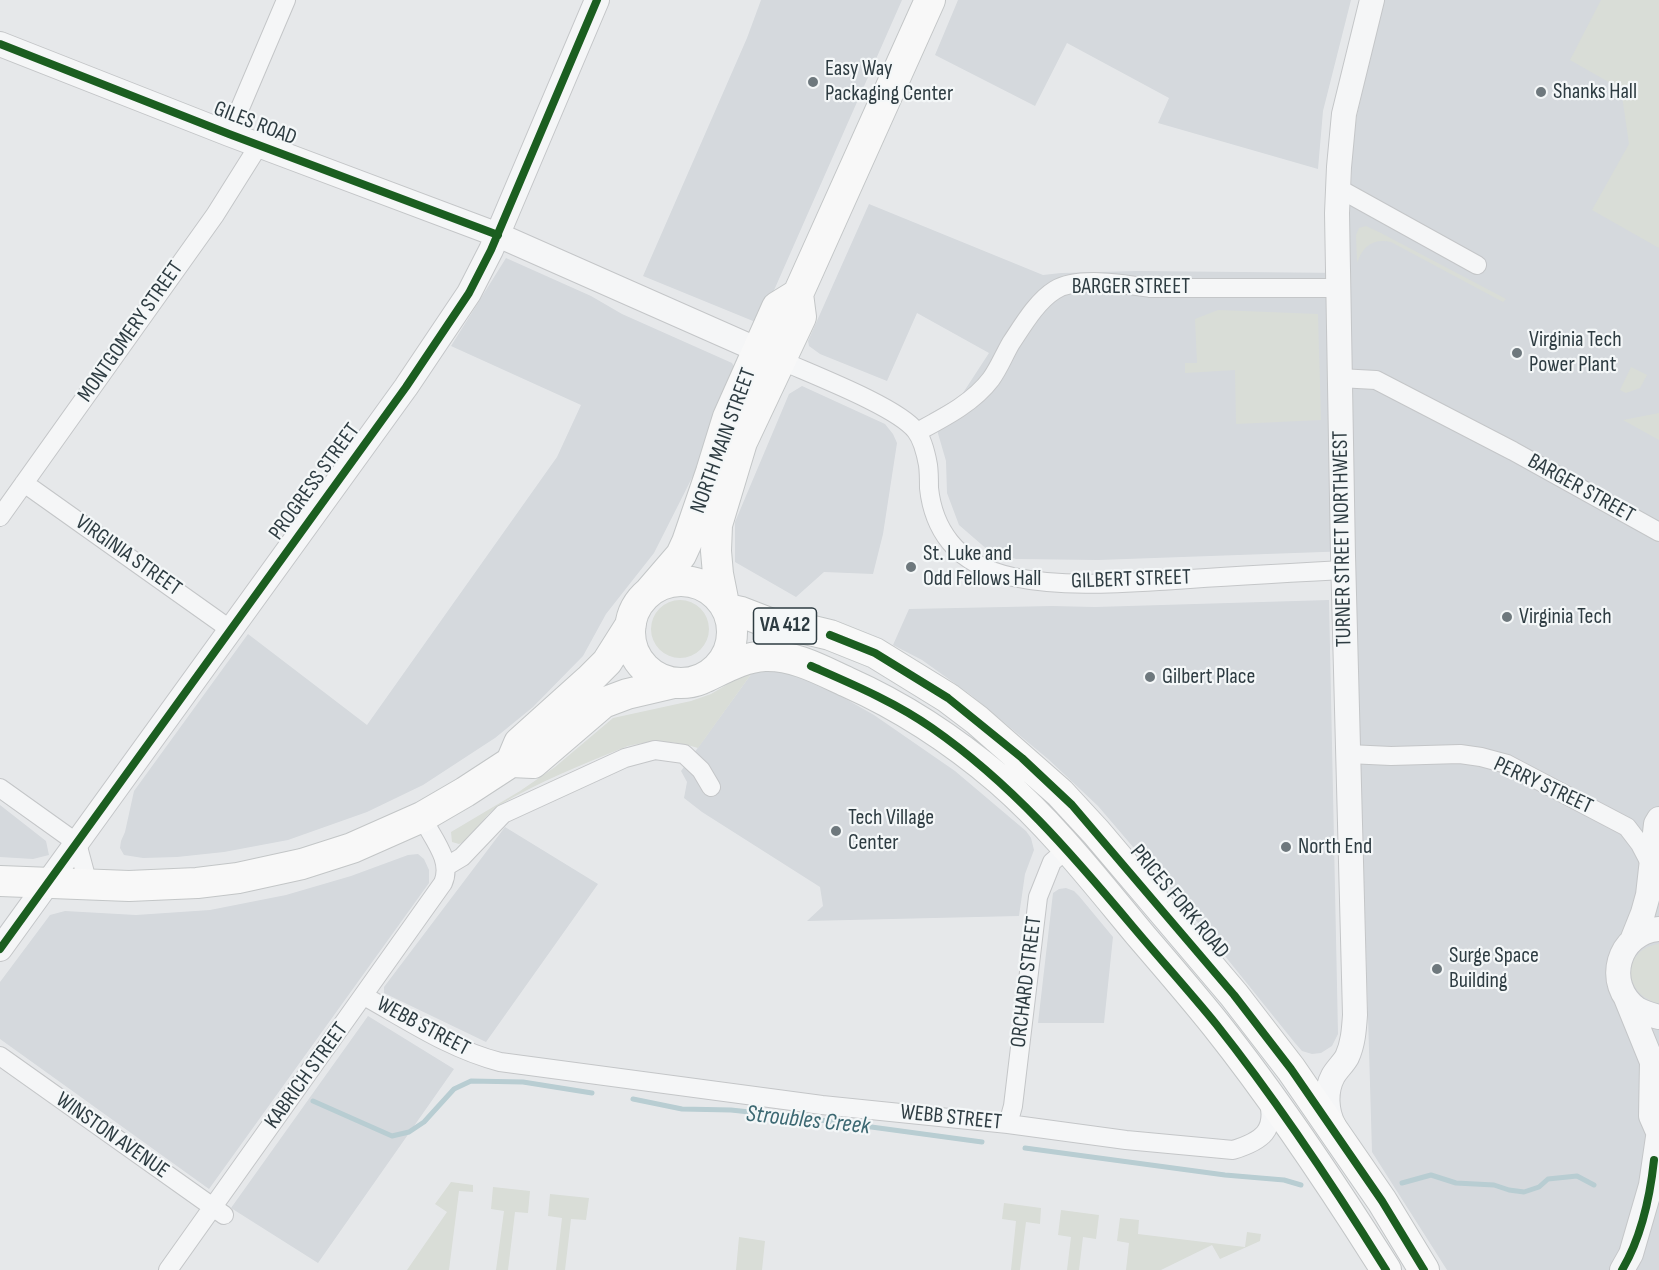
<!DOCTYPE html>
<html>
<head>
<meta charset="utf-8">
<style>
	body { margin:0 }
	canvas { display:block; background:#e6e8ea }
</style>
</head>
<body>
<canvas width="1659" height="1270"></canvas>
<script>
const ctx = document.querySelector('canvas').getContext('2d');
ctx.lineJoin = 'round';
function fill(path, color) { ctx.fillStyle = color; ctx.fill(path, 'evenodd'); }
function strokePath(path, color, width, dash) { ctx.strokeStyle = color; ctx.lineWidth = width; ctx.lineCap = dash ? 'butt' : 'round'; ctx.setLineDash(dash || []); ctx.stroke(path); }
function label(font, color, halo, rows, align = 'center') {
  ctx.font = font + ' "Sofia Sans Condensed",sans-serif'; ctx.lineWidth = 4.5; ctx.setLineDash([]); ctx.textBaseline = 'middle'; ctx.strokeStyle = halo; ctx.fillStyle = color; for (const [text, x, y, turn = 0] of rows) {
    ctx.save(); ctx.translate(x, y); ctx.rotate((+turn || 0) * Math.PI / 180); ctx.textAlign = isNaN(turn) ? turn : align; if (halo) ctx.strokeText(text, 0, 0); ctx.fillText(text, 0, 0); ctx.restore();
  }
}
fill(new Path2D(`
	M 761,0 L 902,0 L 764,313 L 758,319 L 753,321 L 643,276 L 747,38 Z
	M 958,0 L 1351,0 L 1323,111 L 1318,169 L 1158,123 L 1169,98 L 1067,43 L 1035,106 L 935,55 Z
	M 1384,0 L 1659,0 L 1659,1270 L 1447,1270 L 1372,1152 L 1358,675 L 1351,551 L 1098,560 L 1016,559 L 989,551 L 959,525 L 947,493 L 946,461 L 937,430 L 929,414 L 961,396 L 989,353 L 917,313 L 887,381 L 820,354 L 809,346 L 808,341 L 869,204 L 1043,275 L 1061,273 L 1137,271 L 1347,273 L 1353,142 L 1357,115 Z
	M 506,258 L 591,296 L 622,314 L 732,363 L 737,372 L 700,462 L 654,553 L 606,614 L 583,656 L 533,707 L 495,738 L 423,785 L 367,812 L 288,840 L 224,852 L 177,857 L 143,858 L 124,855 L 120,848 L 121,841 L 125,832 L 134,791 L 248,634 L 367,725 L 557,457 L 581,405 L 451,346 Z
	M 802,386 L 885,424 L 893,434 L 897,443 L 883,534 L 873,574 L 824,572 L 796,597 L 735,562 L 735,522 L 789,394 Z
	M 1329,600 L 1338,1034 L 1332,1046 L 1321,1053 L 1312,1054 L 1302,1051 L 1295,1043 L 1204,930 L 1098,806 L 1048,759 L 971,695 L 922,660 L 893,645 L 909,609 L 1052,606 L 1095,607 Z
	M 788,670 L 830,690 L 874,715 L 955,771 L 1026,831 L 1031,838 L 1034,850 L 1025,874 L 1019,916 L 807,921 L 823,906 L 820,887 L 702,812 L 684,798 L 687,782 L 681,771 L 752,673 Z
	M 0,805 L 46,841 L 49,855 L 33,859 L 0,857 Z
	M 505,827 L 598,884 L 486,1042 L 384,993 L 384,987 Z
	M 418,854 L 424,859 L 429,870 L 429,883 L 209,1189 L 0,1039 L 0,982 L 50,915 L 65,911 L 136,915 L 210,910 L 286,895 L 351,876 L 408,855 Z
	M 1066,888 L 1074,891 L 1079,896 L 1113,937 L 1104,1023 L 1038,1023 L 1053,893 L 1059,889 Z
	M 368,1016 L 454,1069 L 318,1263 L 231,1208 Z`), '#d5d9dd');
fill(new Path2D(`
	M 1601,0 L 1659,0 L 1659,248 L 1592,210 L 1629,144 L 1621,89 L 1570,60 Z
	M 1366,226 L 1379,232 L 1506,299 L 1503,302 L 1391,242 C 1373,238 1363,246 1357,263 L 1356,235 L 1359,228 Z
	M 1218,310 L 1318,314 L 1321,420 L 1236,424 L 1235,370 L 1185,373 L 1185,363 L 1197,363 L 1195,319 Z
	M 1631,367 L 1647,375 L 1640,388 L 1626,393 L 1620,390 Z
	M 1659,413 L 1659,440 L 1623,420 Z
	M651 629a29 29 0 1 1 58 0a29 29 0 1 1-58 0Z
	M 752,673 L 698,748 C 674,740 652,740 628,746 C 585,763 538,782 498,806 C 482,816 475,838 459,844 L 452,842 L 451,832 L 520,791 L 555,767 L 613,718 L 691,701 L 711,694 L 743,675 Z
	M 1659,944 L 1659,1003 L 1657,1003 C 1622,993 1622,949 1659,944 Z
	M 451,1182 L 473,1185 L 473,1192 L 459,1191 L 449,1270 L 407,1270 L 447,1212 L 435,1204 Z
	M 493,1187 L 530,1191 L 528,1213 L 515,1212 L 508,1270 L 496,1270 L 504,1211 L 491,1209 Z
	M 550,1194 L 589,1198 L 586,1220 L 571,1219 L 565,1270 L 556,1270 L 562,1218 L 548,1216 Z
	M 1004,1203 L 1041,1208 L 1040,1224 L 1026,1222 L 1020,1270 L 1011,1270 L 1016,1221 L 1002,1219 Z
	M 1061,1210 L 1099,1215 L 1096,1239 L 1083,1237 L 1079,1270 L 1067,1270 L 1071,1237 L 1058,1235 Z
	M 1120,1218 L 1139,1220 L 1138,1234 L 1245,1247 L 1247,1232 L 1261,1234 L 1260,1241 L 1220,1259 L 1212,1245 L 1161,1270 L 1126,1270 L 1129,1243 L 1117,1241 Z
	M 739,1237 L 765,1241 L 762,1270 L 736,1270 Z`), '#d9ddd7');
strokePath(new Path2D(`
	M 633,1099 L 682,1109 L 731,1110 L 805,1118 L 982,1142
	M 313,1101 L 392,1136 L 409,1132 L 424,1122 L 454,1089 L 471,1081 L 523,1082 L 592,1093
	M 1025,1148 L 1225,1175 L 1284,1180 L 1301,1185
	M 1402,1183 L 1431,1175 L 1456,1183 L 1494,1185 L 1509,1190 L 1524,1192 L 1539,1187 L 1548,1179 L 1577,1176 L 1594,1185`), '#b8cdd2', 5);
const minor = new Path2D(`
	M 229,134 L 286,0
	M 1338,188 L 1477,265
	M 780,360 C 811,374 898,407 916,431 C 923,440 926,454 928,465 C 929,472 929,480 929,488 C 931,507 938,527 950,542 C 965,561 990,572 1013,577 C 1065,588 1122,583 1175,580 C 1231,576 1287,573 1343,570
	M 1339,378 L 1376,380 L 1513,451 L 1659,532
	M 917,432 C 943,418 973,403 991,379 C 999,368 1004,355 1011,343 C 1023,325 1037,301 1055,290 C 1078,276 1124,284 1150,288 L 1338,288
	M 24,483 L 231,630
	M 0,517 L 215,215 L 259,145
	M 1348,754 L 1391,756 L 1460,754 L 1481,757 L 1507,764 L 1627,827 L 1640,844 L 1651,865
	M 0,788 L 77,843 L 88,884
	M 447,866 L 462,857 L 503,814 L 625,758 L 655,750 L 684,754 L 701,770 L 711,787
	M 364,996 C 409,1021 450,1049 500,1062 L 822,1105 L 1008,1124 L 1126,1140 L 1233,1150 C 1262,1141 1277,1131 1268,1098
	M 0,1056 L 224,1215
	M 1008,1124 L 1013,1106 L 1038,897 L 1052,862 L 1067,849
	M 168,1270 L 443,883 C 453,860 432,838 422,817`);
const tertiary = new Path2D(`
	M 0,44 L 229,134 L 498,235 L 758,350
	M 1659,929 C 1618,932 1603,984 1637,1009 C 1644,1013 1651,1015 1659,1017
	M 1633,938 L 1643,913 L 1648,895 L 1656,824 L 1659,819
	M 0,949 L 406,387 L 469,293 L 491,250 L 597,0
	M 1626,998 L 1652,1062 L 1651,1116 L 1658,1132
	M 1334,1126 C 1326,1111 1325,1091 1333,1076 C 1337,1069 1343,1064 1347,1057 C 1353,1044 1354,1030 1355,1015 L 1343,556 L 1337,213 L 1339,167 L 1344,114 L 1372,0
	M 1622,1270 L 1631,1254 L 1651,1185 L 1659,1130`);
const primary = new Path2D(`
	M630 632a51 51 0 1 1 102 0a51 51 0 1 1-102 0Z
	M 650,591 L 681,555 L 687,542 L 711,472 L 728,417 L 777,307 L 798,294
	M 724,604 L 718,574 L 716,551 L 717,525 L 742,442 L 801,317 L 798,294 L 930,0
	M 727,609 L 741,612 L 772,624 L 801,628 L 830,635 L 875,653 L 948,698 L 977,720 L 1060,793 L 1096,832 L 1234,995 L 1291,1069 L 1382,1201 L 1424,1270
	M 706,677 C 725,668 744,657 765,656 C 794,655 821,670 847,682 C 903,707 953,740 1000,780 C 1053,826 1097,883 1142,937 C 1167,966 1192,995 1216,1025 C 1278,1103 1333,1186 1386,1270
	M 511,762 L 533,763 L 603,703 L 627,694 L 674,683
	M 0,881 L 129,886 L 197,883 L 238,878 L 302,864 L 352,848 L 422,817 L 465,792 L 511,762 L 519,743 L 589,680 L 607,662 L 631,624`);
strokePath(minor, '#c4c6c8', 20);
strokePath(tertiary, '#c4c6c8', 26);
strokePath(primary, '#c3c6c7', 32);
strokePath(minor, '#f5f6f7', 18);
strokePath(tertiary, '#f5f6f7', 24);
strokePath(primary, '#f8f8f8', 30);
strokePath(new Path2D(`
	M 0,44 L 229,134 L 498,235
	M 830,635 L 875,653 L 948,698 L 1022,758 L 1072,805 L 1234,995 L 1291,1069 L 1382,1201 L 1424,1270
	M 811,666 C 852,684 895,702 932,728 C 1011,783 1072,854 1134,928 C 1161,960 1189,991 1216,1024 C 1278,1102 1333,1185 1386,1270
	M 0,949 L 406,387 L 469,293 L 491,250 L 597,0
	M 1622,1270 C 1641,1238 1650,1197 1654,1160`), '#1b5e20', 8);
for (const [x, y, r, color] of [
	[813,82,6,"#6e787d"],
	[1541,92,6,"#6e787d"],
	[1517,353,6,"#6e787d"],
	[911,567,6,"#6e787d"],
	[1507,617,6,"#6e787d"],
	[1150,677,6,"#6e787d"],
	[836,831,6,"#6e787d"],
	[1286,847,6,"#6e787d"],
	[1437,969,6,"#6e787d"]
]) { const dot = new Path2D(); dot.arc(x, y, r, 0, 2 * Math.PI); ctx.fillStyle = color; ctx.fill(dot); strokePath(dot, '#f4f7f8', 2); }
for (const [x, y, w] of [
	[785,626,63]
]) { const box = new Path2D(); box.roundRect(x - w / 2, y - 18, w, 36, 4.5); ctx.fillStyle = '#f4f7f8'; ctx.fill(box); strokePath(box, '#2e3c42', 1.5); }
label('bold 21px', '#2e3c42', null, [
	["VA 412",785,626]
]);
label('22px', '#2e3c42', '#f4f7f8', [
	["Easy Way",825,69],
	["Packaging Center",825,94],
	["Shanks Hall",1553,92],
	["Virginia Tech",1529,340],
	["Power Plant",1529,365],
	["St. Luke and",923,554],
	["Odd Fellows Hall",923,579],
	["Virginia Tech",1519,617],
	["Gilbert Place",1162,677],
	["Tech Village",848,818],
	["Center",848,843],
	["North End",1298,847],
	["Surge Space",1449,956],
	["Building",1449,981]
], 'left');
label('22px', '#2e3c42', '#f4f7f8', [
	["GILES ROAD",255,124,21],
	["BARGER STREET",1131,287],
	["MONTGOMERY STREET",131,332,-55],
	["NORTH MAIN STREET",724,441,-70],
	["PROGRESS STREET",315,482,-54],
	["BARGER STREET",1581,489,29],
	["TURNER STREET NORTHWEST",1343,539,-91],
	["VIRGINIA STREET",128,556,35],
	["GILBERT STREET",1131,580,-2],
	["PERRY STREET",1543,786,25],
	["PRICES FORK ROAD",1179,902,50],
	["ORCHARD STREET",1027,982,-83],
	["WEBB STREET",423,1027,28],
	["KABRICH STREET",307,1076,-54],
	["WEBB STREET",951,1118,6],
	["WINSTON AVENUE",112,1136,35]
]);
label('italic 24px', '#3c6872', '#f4f7f8', [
	["Stroubles Creek",808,1121,6]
]);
</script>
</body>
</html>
